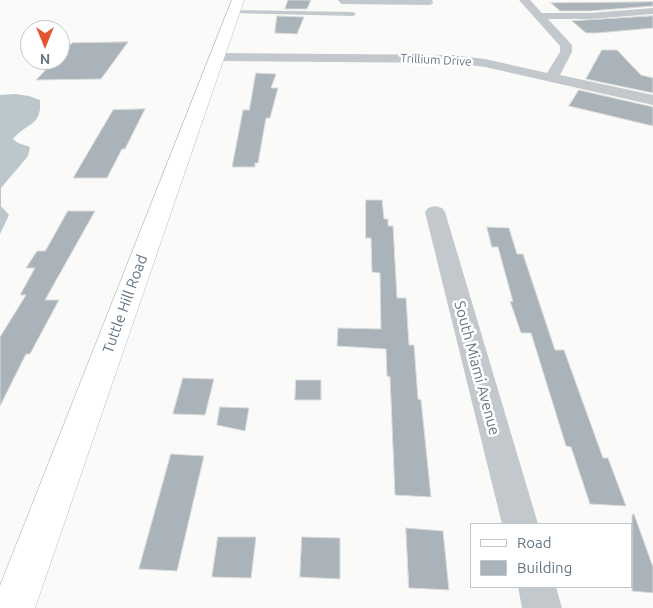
<!DOCTYPE html>
<html>
<head>
<meta charset="utf-8">
<style>
	body { margin:0 }
	#map { position:relative; width:653px; height:608px; overflow:hidden; background:#fafaf8; font-family:Ubuntu,sans-serif }
	canvas { display:block }
	.legend { position:absolute; left:470px; top:523px; width:162px; height:65px; box-sizing:border-box; background:#fff; border:1px solid #c1c8cd; margin:0; padding:6px 9px; list-style:none; font-size:15px; color:#657683 }
	.legend li { display:flex; align-items:center; gap:10px; height:25px }
	.legend b { width:25px; border:1px solid #c1c8cd }
	.north { position:absolute; left:20px; top:20px; width:50px; height:50px; box-sizing:border-box; background:#fff; border:1px solid #c1c8cd; border-radius:50%; rotate:180deg; font-size:14px; font-weight:700; line-height:20px; text-align:center; color:#657683 }
	.north::after { content:''; display:block; margin:auto; width:18px; height:22px; background:#e4572e; clip-path:polygon(50% 0,100% 100%,50% 72%,0 100%) }
</style>
</head>
<body>
<div id="map">
<canvas width="653" height="608"></canvas>
<ul class="legend">
<li><b style="height:6px;background:#fff"></b>Road</li>
<li><b style="height:14px;background:#aab3b9"></b>Building</li>
</ul>
<div class="north">N</div>
</div>
<script>
const ctx = document.querySelector('canvas').getContext('2d');
ctx.lineJoin = 'round';
function fill(path, color) { ctx.fillStyle = color; ctx.fill(path, 'evenodd'); }
function strokePath(path, color, width, dash) { ctx.strokeStyle = color; ctx.lineWidth = width; ctx.lineCap = dash ? 'butt' : 'round'; ctx.setLineDash(dash || []); ctx.stroke(path); }
function label(font, color, halo, rows, align = 'center') {
  ctx.font = font + ' Ubuntu,sans-serif'; ctx.lineWidth = 5; ctx.setLineDash([]); ctx.textBaseline = 'middle'; ctx.strokeStyle = halo; ctx.fillStyle = color; for (const [text, x, y, turn = 0] of rows) {
    ctx.save(); ctx.translate(x, y); ctx.rotate((+turn || 0) * Math.PI / 180); ctx.textAlign = isNaN(turn) ? turn : align; if (halo) ctx.strokeText(text, 0, 0); ctx.fillText(text, 0, 0); ctx.restore();
  }
}
fill(new Path2D(`
	M 15,94 L 29,96 L 40,100 C 42,127 27,122 13,139 L 18,143 L 30,147 L 28,156 L 1,188 L 1,206 L 9,215 L 0,234 L 0,95 Z`), '#bbc7cb');
const building = new Path2D(`
	M 288,0 L 311,0 L 307,9 L 285,9 Z
	M 653,2 L 653,6 L 590,11 L 560,11 L 551,3 Z
	M 277,16 L 304,17 L 297,34 L 275,33 Z
	M 653,16 L 653,28 L 597,33 L 586,33 L 572,21 Z
	M 128,42 L 101,79 L 36,80 L 55,60 L 60,60 L 60,55 L 72,43 Z
	M 602,50 L 617,50 L 641,75 L 653,78 L 653,93 L 586,79 Z
	M 256,73 L 276,74 L 271,88 L 278,88 L 270,118 L 266,118 L 258,163 L 255,163 L 255,167 L 232,167 L 243,110 L 249,110 Z
	M 579,90 L 653,107 L 653,126 L 569,106 Z
	M 145,109 L 125,149 L 122,149 L 107,178 L 73,178 L 113,110 Z
	M 366,200 L 382,200 L 384,219 L 388,219 L 388,226 L 393,226 L 397,298 L 406,298 L 409,345 L 414,345 L 418,399 L 421,400 L 431,497 L 395,495 L 390,377 L 387,376 L 386,349 L 337,346 L 338,328 L 381,329 L 380,273 L 372,272 L 371,238 L 366,238 Z
	M 68,211 L 95,211 L 45,300 L 59,300 L 30,354 L 26,354 L 0,406 L 0,337 L 26,295 L 20,295 L 35,268 L 26,268 L 37,251 L 45,251 Z
	M 487,227 L 509,228 L 517,254 L 523,254 L 555,350 L 564,350 L 603,458 L 608,458 L 626,506 L 590,504 L 571,447 L 566,446 L 531,333 L 521,333 L 510,301 L 513,302 L 498,247 L 492,247 Z
	M 183,378 L 214,379 L 205,415 L 173,414 Z
	M 296,380 L 321,380 L 321,400 L 295,400 Z
	M 220,407 L 249,408 L 245,431 L 217,425 Z
	M 171,454 L 204,456 L 177,571 L 139,569 Z
	M 634,514 L 653,567 L 653,593 L 632,591 L 632,515 Z
	M 406,528 L 443,531 L 449,590 L 409,588 Z
	M 218,537 L 256,537 L 251,578 L 212,577 Z
	M 302,537 L 340,538 L 340,579 L 300,577 Z`);
fill(building, '#aab3b9');
strokePath(building, '#dcdcda', 1);
const secondary = new Path2D(`
	M 232,0 L 244,0 L 35,608 L 0,608 L 0,586 Z`);
strokePath(secondary, '#b3babf', 1);
fill(new Path2D(`
	M 338,0 L 432,0 L 433,3 L 430,5 L 341,4 Z
	M 233,10 L 353,12 L 356,14 L 353,16 L 231,13 Z`), '#c3c8cc');
fill(new Path2D(`
	M 519,0 L 530,0 L 542,13 L 590,13 L 653,8 L 653,14 L 590,19 L 548,19 L 572,45 L 572,52 L 560,75 L 653,95 L 653,105 L 485,67 L 453,63 L 216,61 L 209,57 L 216,53 L 453,55 L 485,59 L 547,73 L 560,52 L 560,46 Z
	M 435,206 L 442,208 L 445,212 L 538,524 L 502,524 L 425,212 L 428,208 Z
	M 518,587 L 556,587 L 562,608 L 522,608 Z`), '#c3c8cc');
fill(secondary, '#fff');
label('12px', '#657683', '#fff', [
	["Trillium Drive",436,60,3]
]);
label('15px', '#657683', '#fff', [
	["Tuttle Hill Road",125,304,-70],
	["South Miami Avenue",477,368,75]
]);
</script>
</body>
</html>
